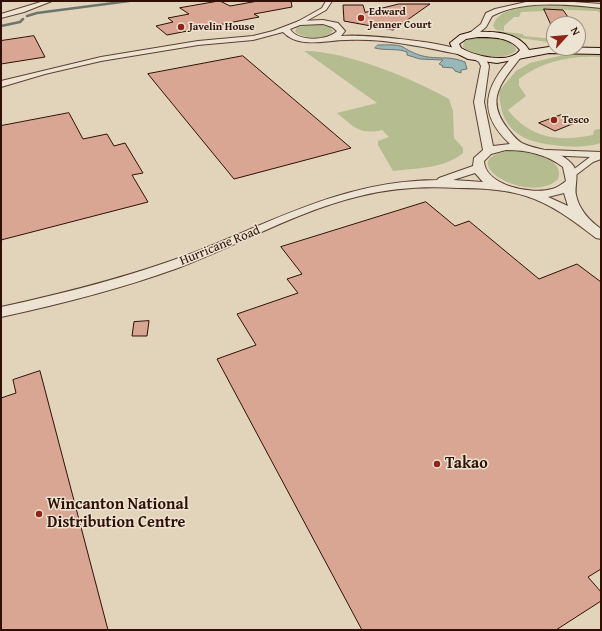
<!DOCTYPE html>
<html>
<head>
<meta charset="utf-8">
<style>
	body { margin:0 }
	#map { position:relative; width:602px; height:631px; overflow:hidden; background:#e2d4bb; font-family:"Gentium Book Plus",serif }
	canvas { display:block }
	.frame { position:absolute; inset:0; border:2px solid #301004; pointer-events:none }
	.north { position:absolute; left:546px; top:16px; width:40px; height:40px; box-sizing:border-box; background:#ece3d3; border:1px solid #a18f80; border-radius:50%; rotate:63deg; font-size:11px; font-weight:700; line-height:16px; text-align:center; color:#301004 }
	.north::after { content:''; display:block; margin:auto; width:14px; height:18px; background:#8f2418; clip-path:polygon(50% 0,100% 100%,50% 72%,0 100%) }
</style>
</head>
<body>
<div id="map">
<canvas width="602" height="631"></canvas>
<div class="frame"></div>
<div class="north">N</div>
</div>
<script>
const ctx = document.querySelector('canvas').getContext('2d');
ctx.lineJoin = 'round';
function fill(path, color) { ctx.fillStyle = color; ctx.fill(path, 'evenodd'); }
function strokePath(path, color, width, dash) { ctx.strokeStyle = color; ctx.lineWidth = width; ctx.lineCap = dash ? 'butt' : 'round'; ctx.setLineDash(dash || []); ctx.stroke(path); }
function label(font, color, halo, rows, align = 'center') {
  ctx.font = font + ' "Gentium Book Plus",serif'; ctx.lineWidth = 3; ctx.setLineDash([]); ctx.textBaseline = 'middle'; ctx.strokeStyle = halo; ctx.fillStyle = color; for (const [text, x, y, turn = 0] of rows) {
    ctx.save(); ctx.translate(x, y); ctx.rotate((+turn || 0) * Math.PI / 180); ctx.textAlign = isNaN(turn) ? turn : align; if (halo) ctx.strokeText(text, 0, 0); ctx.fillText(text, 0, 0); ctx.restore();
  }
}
fill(new Path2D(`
	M 544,5 L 601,8 L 601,13 L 597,11 L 545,9 L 545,11 L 521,12 L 519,17 L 514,17 L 504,26 L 504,31 L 496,30 L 493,26 C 498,7 529,6 544,5 Z
	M 314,24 L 330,27 L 333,31 C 325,40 304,39 295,32 L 297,27 Z
	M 496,31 L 523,34 L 524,36 L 554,39 L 554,43 L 513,37 Z
	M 475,38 C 488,37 509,36 516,49 L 515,52 C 500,61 476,57 463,47 L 464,41 Z
	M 304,51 C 347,51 411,78 449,99 L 453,111 L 454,138 L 463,148 L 463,153 C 444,169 416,168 393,171 L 378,145 L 378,141 L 389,137 L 382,130 C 359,135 354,127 337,113 L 377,103 Z
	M 576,52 L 601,53 L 601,57 C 572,55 542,61 519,79 L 519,86 L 526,96 L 508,110 C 531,139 559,142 593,135 L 594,130 L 599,129 L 601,130 L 601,143 C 584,148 570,147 553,145 C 518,141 500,127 499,91 L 516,71 L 530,63 Z
	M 510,151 C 523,151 567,157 558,179 C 530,207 449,159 510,151 Z`), '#b4bc90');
const water = new Path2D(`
	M 378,45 C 386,45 397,44 403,47 C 409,51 419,56 428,57 C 443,59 450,56 465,62 L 467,69 L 461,70 L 461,73 L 455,71 L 453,68 L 442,67 L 443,66 L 439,64 L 443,60 L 420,59 L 407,55 L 407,52 C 397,48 386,51 375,48 Z`);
fill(water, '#97b7b8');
strokePath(water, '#6e7470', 1);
strokePath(new Path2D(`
	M 27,16 L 37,13 L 129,1
	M 1,26 L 20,22 L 23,19`), '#6e7470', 2.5);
const building = new Path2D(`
	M 220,1 L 230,6 L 258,1 L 291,1 L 292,7 L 254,14 L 259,17 L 167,35 L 156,26 L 173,22 L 168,18 L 189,14 L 180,8 Z
	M 399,4 L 430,4 L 393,30 L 344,21 L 343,5 L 363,5 L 365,12 Z
	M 544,9 L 563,10 L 573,24 L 551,24 Z
	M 34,36 L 45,57 L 1,64 L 1,41 Z
	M 243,56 L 351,148 L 234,179 L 148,74 Z
	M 69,113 L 83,139 L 107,134 L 114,146 L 125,143 L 143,173 L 132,175 L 148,202 L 1,240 L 1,126 Z
	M 561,115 L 577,122 L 555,131 L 539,123 Z
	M 426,202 L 455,226 L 469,221 L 539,279 L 577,264 L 601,282 L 601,569 L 588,577 L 601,592 L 601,601 L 556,630 L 362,630 L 217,359 L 256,345 L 237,314 L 298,293 L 287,279 L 302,274 L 281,247 Z
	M 149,321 L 147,336 L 132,336 L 134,322 Z
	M 40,371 L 108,630 L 1,630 L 1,398 L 16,393 L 13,380 Z`);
fill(building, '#daa694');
strokePath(building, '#301004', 1);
const minor = new Path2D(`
	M 44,1 L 52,1 L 24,12 L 1,18 L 1,14 Z
	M 326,1 L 332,1 L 326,10 L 301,24 L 297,24 L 297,22 L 322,8 Z
	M 547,150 L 601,152 L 601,159 L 593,162 L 572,178 L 569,177 L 569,173 L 590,157 L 544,155 L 543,153 Z`);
const tertiary = new Path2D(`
	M 560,1 L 601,4 L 601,8 C 567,4 522,0 492,16 L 486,27 L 474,37 L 467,35 L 481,24 L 486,13 L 495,9 L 526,2 Z
	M 323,20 L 338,23 L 345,31 L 341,36 C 360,34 454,42 466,53 L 462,55 C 424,47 385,38 346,40 C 326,40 299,49 283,32 L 253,40 L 198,45 L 101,61 L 45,74 L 1,87 L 1,81 L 101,57 L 198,41 L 253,36 L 273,31 L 299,21 ZM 323,24 L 332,27 L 337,31 C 328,41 297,42 290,29 L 300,25 Z
	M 514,55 L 521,57 C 502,82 484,99 508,129 C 512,134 518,142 524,144 C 540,151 558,149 571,163 C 581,173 574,184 576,195 C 579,210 590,221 601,229 L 601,239 L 596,238 C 575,222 552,204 526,196 C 504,189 481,188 458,188 C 425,186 392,188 360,196 C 297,211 239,245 178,268 C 120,289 61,304 1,317 L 1,307 C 65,293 129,277 190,254 C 275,221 343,181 437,180 L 439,178 L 473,166 L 474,158 L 483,150 L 474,102 L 481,66 L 479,62 L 472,58 L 476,56 L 486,59 L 489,66 L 484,102 L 493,146 L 510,144 C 476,112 485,86 514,55 ZM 506,150 C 527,150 546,154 563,167 L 566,181 C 562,184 557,188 552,189 C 533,195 485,186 484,161 L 491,154 ZM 475,173 L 483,182 L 453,180 ZM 564,193 L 568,206 L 548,197 Z`);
const secondary = new Path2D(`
	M 471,32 C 491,31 518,31 529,50 L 549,47 L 601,48 L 601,54 L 549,53 L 497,63 L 468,59 L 454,52 L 450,43 L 460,35 ZM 478,37 C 493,37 510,37 520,50 C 510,65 474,56 461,48 L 459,44 L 466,39 Z`);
strokePath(minor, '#5c4132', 2);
strokePath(tertiary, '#5c4132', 2);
strokePath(secondary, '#301004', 2);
fill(minor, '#ece3d3');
fill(tertiary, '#ece3d3');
fill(secondary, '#ece3d3');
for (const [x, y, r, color] of [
	[361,18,4,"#8f2418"],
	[181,27,4,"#8f2418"],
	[554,120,4,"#8f2418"],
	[437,464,4,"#8f2418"],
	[39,514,4,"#8f2418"]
]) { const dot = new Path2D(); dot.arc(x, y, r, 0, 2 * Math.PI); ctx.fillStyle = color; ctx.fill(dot); strokePath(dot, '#ece3d3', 1.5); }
label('bold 11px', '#301004', '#ece3d3', [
	["Edward",369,12],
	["Jenner Court",369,25],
	["Javelin House",189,27],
	["Tesco",562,120]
], 'left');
label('13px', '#301004', '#ece3d3', [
	["Hurricane Road",220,246,-22]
]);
label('bold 16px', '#301004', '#ece3d3', [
	["Takao",445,464],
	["Wincanton National",47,505],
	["Distribution Centre",47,523]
], 'left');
</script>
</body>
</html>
